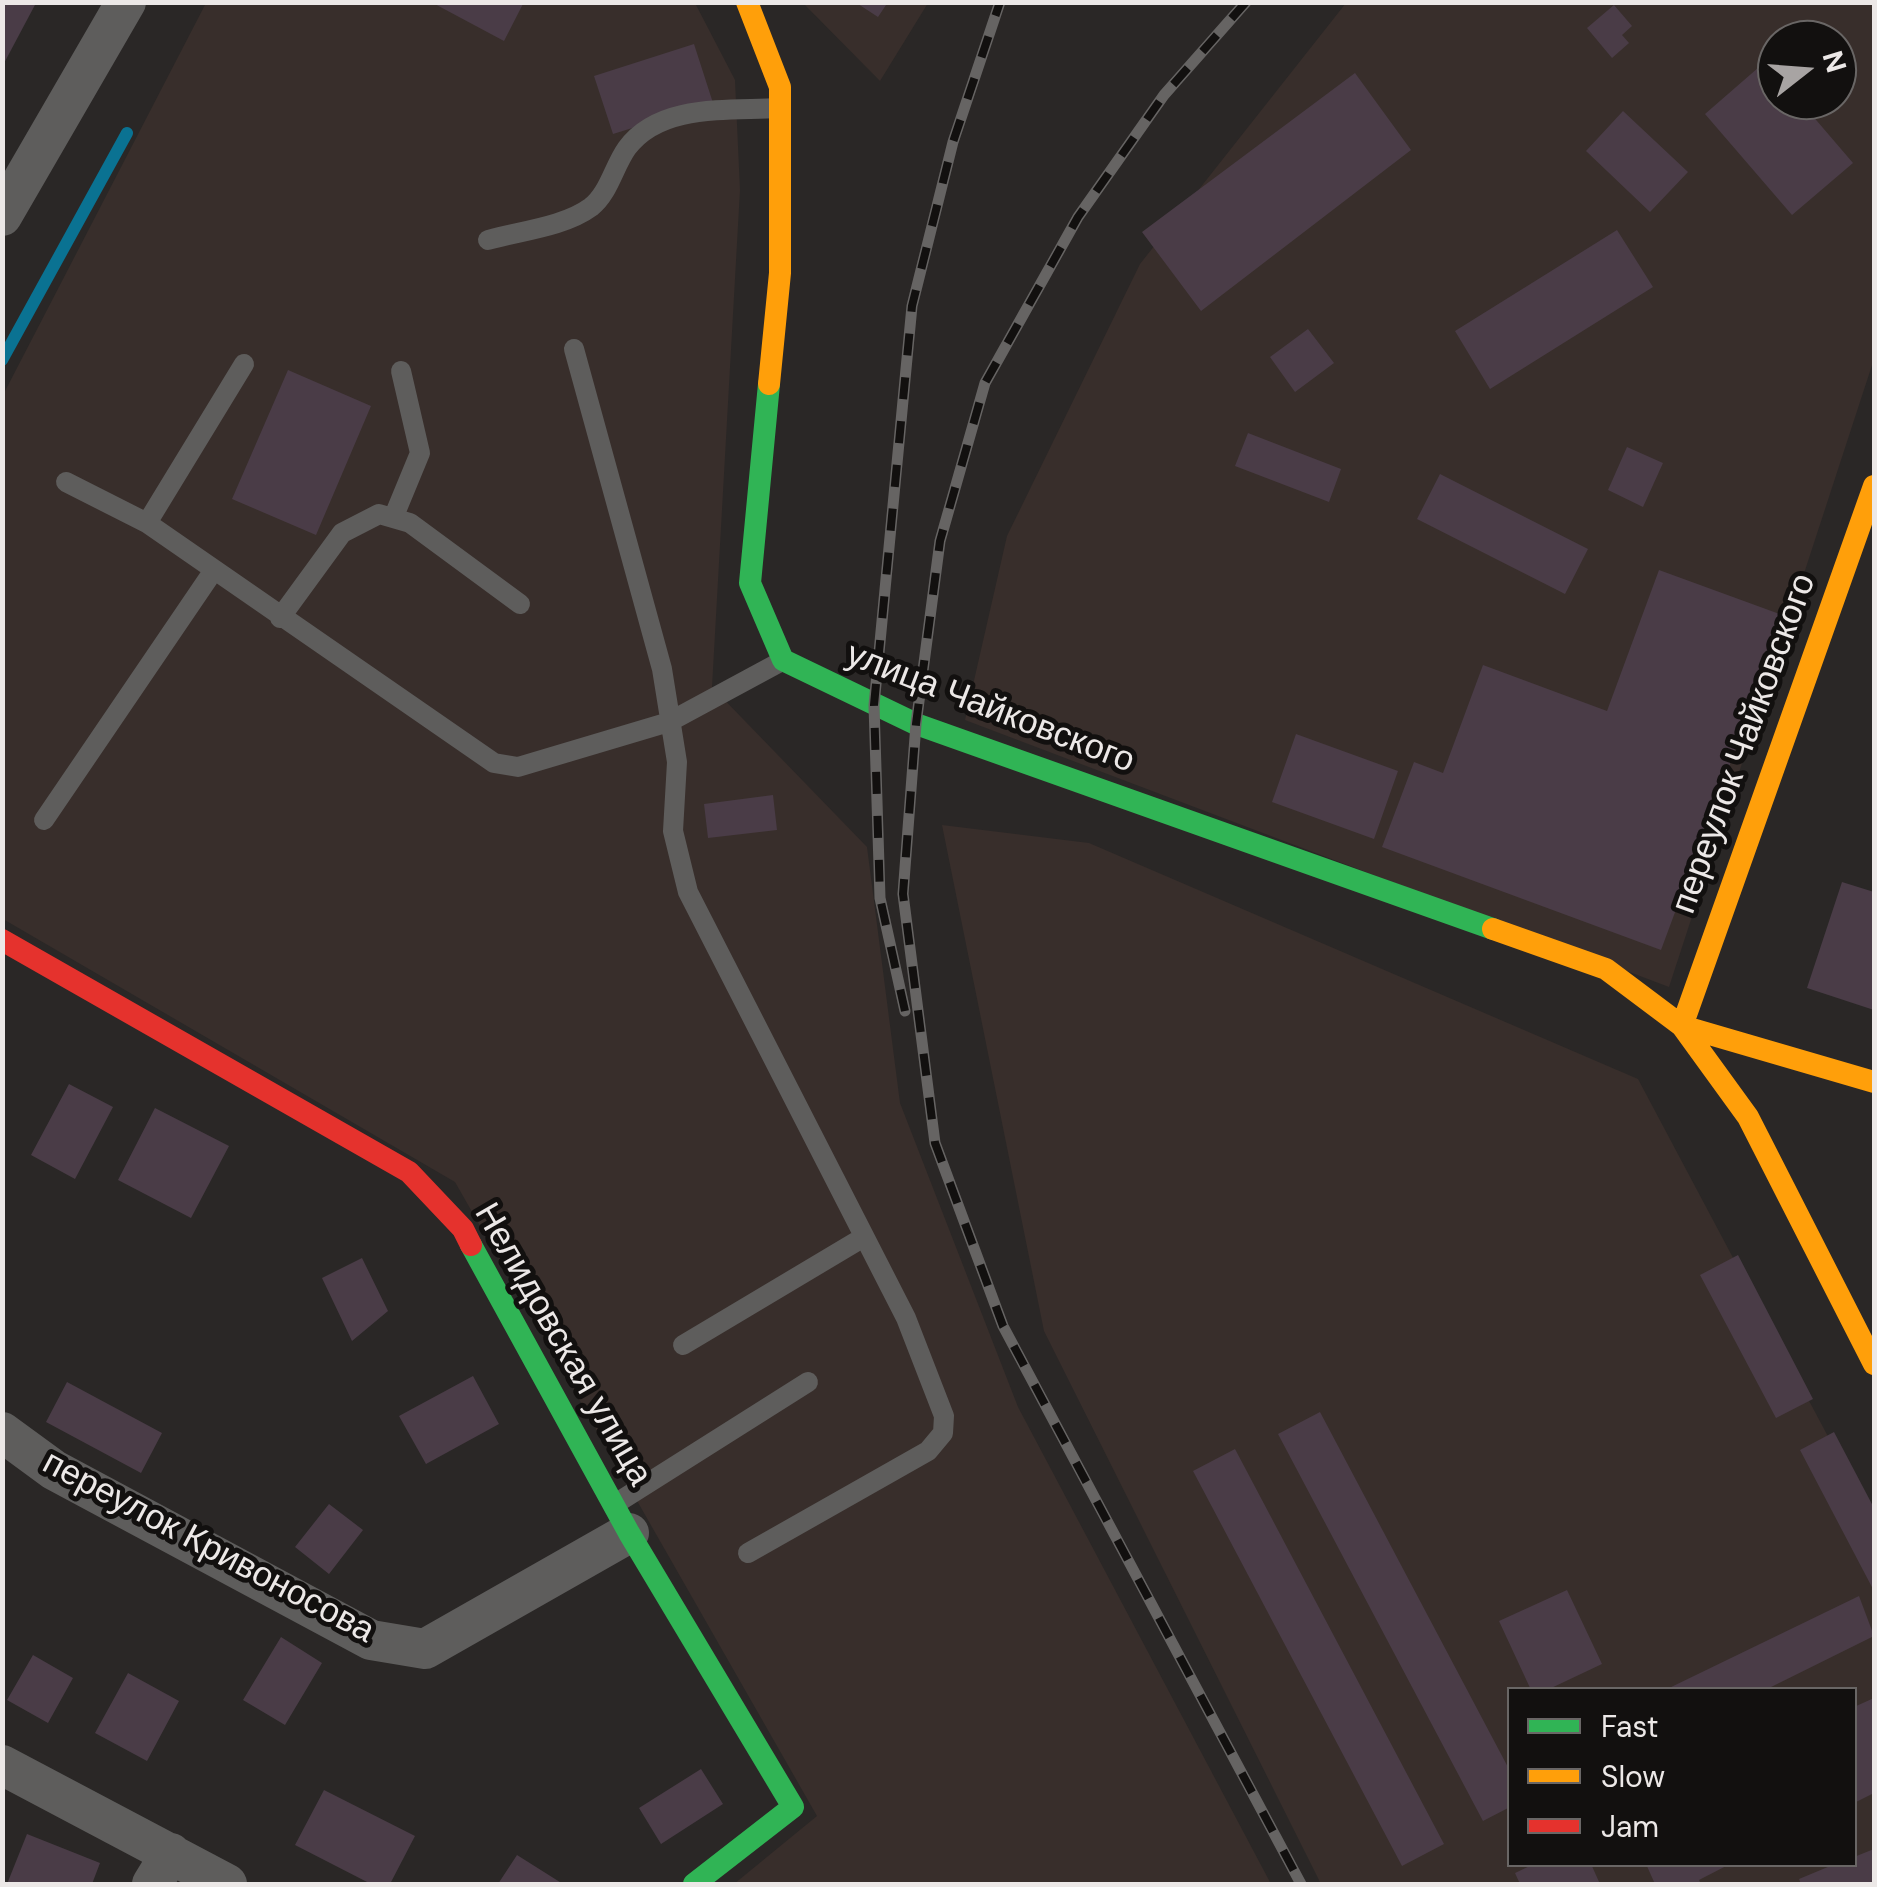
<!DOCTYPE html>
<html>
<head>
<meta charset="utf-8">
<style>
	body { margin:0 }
	#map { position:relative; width:1877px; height:1887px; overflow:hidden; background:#2a2726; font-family:"DM Sans",sans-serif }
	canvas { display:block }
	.frame { position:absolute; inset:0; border:5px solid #ece8e7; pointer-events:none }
	.legend { position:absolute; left:1507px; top:1687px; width:350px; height:180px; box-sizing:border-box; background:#12100f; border:2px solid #696665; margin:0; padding:12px 18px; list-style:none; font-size:30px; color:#ece8e7 }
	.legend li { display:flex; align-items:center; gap:20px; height:50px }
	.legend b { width:50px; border:2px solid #696665 }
	.north { position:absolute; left:1757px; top:20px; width:100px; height:100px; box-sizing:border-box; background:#12100f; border:2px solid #696665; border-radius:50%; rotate:73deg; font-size:28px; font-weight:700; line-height:40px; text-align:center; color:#ece8e7 }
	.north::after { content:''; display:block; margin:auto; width:35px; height:45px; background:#a8a4a3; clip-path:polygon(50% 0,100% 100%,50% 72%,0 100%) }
</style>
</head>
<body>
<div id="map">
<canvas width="1877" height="1887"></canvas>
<div class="frame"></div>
<ul class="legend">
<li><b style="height:12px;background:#30b455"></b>Fast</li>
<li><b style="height:12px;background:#ff9f0a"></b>Slow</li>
<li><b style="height:12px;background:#e5322d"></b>Jam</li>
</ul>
<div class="north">N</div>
</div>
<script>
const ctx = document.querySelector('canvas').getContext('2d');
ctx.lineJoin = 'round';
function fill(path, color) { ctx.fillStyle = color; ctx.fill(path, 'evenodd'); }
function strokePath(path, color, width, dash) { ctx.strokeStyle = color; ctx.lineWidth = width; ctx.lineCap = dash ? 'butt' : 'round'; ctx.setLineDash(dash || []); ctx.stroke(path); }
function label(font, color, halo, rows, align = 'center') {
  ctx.font = font + ' "DM Sans",sans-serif'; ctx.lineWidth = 10; ctx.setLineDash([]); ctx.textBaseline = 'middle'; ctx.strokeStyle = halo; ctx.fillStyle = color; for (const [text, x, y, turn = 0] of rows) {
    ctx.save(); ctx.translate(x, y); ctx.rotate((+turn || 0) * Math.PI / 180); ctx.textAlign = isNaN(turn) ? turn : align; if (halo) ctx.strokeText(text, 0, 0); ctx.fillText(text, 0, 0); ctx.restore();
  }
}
fill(new Path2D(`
	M 206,3 L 695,3 L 735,80 L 740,190 L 712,687 L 867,847 L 900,1103 L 1018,1407 L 1271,1884 L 734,1884 L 817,1816 L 455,1182 L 3,919 L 3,395 Z
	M 803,3 L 928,3 L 880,81 Z
	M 1346,3 L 1874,3 L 1874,359 L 1669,987 L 965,720 L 1007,536 L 1140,264 ZM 1777,40 L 1837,40 L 1837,100 L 1777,100 Z
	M 942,825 L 1089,843 L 1638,1079 L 1874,1523 L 1874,1884 L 1321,1884 L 1044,1331 ZM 1510,1690 L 1854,1690 L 1854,1864 L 1510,1864 Z`), '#382e2b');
strokePath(new Path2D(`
	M 2,360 L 127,133`), '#0a7292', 12);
fill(new Path2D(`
	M 431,2 L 524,2 L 504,41 Z
	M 855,2 L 888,2 L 878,17 Z
	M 2,3 L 36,3 L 2,67 Z
	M 1614,5 L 1632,26 L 1622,35 L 1629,43 L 1612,58 L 1587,28 Z
	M 694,44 L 713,103 L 613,134 L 594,76 Z
	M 1766,61 L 1777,74 L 1777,100 L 1799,100 L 1853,163 L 1792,215 L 1705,114 Z
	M 1355,73 L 1411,150 L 1201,311 L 1142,232 Z
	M 1623,111 L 1688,172 L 1650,212 L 1586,151 Z
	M 1617,230 L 1653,287 L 1490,389 L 1455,331 Z
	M 1308,329 L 1334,363 L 1295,392 L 1270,357 Z
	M 288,370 L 371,406 L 316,535 L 232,499 Z
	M 1248,433 L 1341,469 L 1329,502 L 1235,466 Z
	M 1627,447 L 1663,463 L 1643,507 L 1608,490 Z
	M 1440,474 L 1588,549 L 1565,594 L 1417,519 Z
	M 1659,570 L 1785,616 L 1661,950 L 1382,847 L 1414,762 L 1443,773 L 1483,665 L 1607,711 Z
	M 1296,734 L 1398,771 L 1374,839 L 1272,802 Z
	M 773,795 L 777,830 L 708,838 L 704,804 Z
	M 1842,882 L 1874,892 L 1874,1010 L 1807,988 Z
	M 69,1084 L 113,1107 L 75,1179 L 31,1155 Z
	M 155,1108 L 229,1146 L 191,1218 L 118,1180 Z
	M 1738,1255 L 1813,1399 L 1776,1418 L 1700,1275 Z
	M 362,1258 L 388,1311 L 352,1341 L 322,1278 Z
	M 473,1376 L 499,1424 L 426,1464 L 399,1416 Z
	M 67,1382 L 162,1433 L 141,1473 L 46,1422 Z
	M 1320,1412 L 1510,1771 L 1510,1807 L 1483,1821 L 1278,1434 Z
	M 1834,1432 L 1874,1508 L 1874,1591 L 1800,1450 Z
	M 1235,1449 L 1444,1844 L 1402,1866 L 1193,1471 Z
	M 329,1504 L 363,1530 L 329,1574 L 295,1547 Z
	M 1567,1590 L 1602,1664 L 1547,1690 L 1531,1690 L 1499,1621 Z
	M 1859,1596 L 1874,1636 L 1765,1690 L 1665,1690 Z
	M 281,1637 L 322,1663 L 285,1725 L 243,1700 Z
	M 33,1655 L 73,1678 L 48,1723 L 7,1700 Z
	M 128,1673 L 179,1701 L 147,1761 L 95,1733 Z
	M 1874,1698 L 1874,1793 L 1854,1803 L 1854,1707 Z
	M 701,1769 L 723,1804 L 661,1844 L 639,1808 Z
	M 324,1790 L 415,1836 L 390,1884 L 371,1884 L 295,1845 Z
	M 27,1834 L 100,1863 L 92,1884 L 7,1884 Z
	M 1874,1849 L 1874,1884 L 1801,1884 L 1799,1879 L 1835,1864 L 1854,1864 L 1854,1857 Z
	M 517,1855 L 563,1884 L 498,1884 Z
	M 1534,1864 L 1591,1864 L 1600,1884 L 1520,1884 L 1515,1873 Z
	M 1646,1864 L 1730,1864 L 1699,1880 L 1701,1884 L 1655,1884 Z`), '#4a3c47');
strokePath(new Path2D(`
	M 488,240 C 519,231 564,227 591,207 C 609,193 614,166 627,148 C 660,103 729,111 778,108
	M 574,349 L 662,669 L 677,762 L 673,831 L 688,892 L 906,1318 L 944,1416 L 943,1433 L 928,1451 L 748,1553
	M 66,482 L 147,523 L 494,763 L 518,767 L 669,722 L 782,661
	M 394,516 L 420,453 L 401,371
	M 147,523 L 244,364
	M 280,618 L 342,533 L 379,514 L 410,523 L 520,604
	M 44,820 L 214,570
	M 683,1345 L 864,1237
	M 615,1504 L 808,1382`), '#5e5d5c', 20);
strokePath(new Path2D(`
	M 2,216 L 126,2
	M 2,1432 L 54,1470 L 371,1640 L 425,1649 L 629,1533
	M 2,1765 L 227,1884
	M 152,1884 L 171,1853`), '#5e5d5c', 40);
strokePath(new Path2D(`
	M 769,384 L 750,583 L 783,660 L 916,724 L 1493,929
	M 471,1245 L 629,1533 L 793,1807 L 694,1884`), '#30b455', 22);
strokePath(new Path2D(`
	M 747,2 L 780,87 L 780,273 L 769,384
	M 1493,929 L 1606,969 L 1682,1026 L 1748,1117 L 1874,1364
	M 1682,1026 L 1874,486
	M 1682,1026 L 1874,1082`), '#ff9f0a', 22);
strokePath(new Path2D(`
	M 2,940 L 409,1172 L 463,1229 L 471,1245`), '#e5322d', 22);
const rail = new Path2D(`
	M 1246,2 L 1164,95 L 1078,217 L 985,383 L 940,541 L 916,724 L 903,894 L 935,1143 L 1003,1326 L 1301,1884
	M 905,1011 L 880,898 L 874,705 L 912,306 L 953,142 L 1000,2`);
strokePath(rail, '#666463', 11);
strokePath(rail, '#12100f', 8, [22]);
label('35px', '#ece8e7', '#12100f', [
	["улица Чайковского",990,709,21],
	["переулок Чайковского",1745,744,-70],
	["Нелидовская улица",562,1345,60],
	["переулок Кривоносова",208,1548,28]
]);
</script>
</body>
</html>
